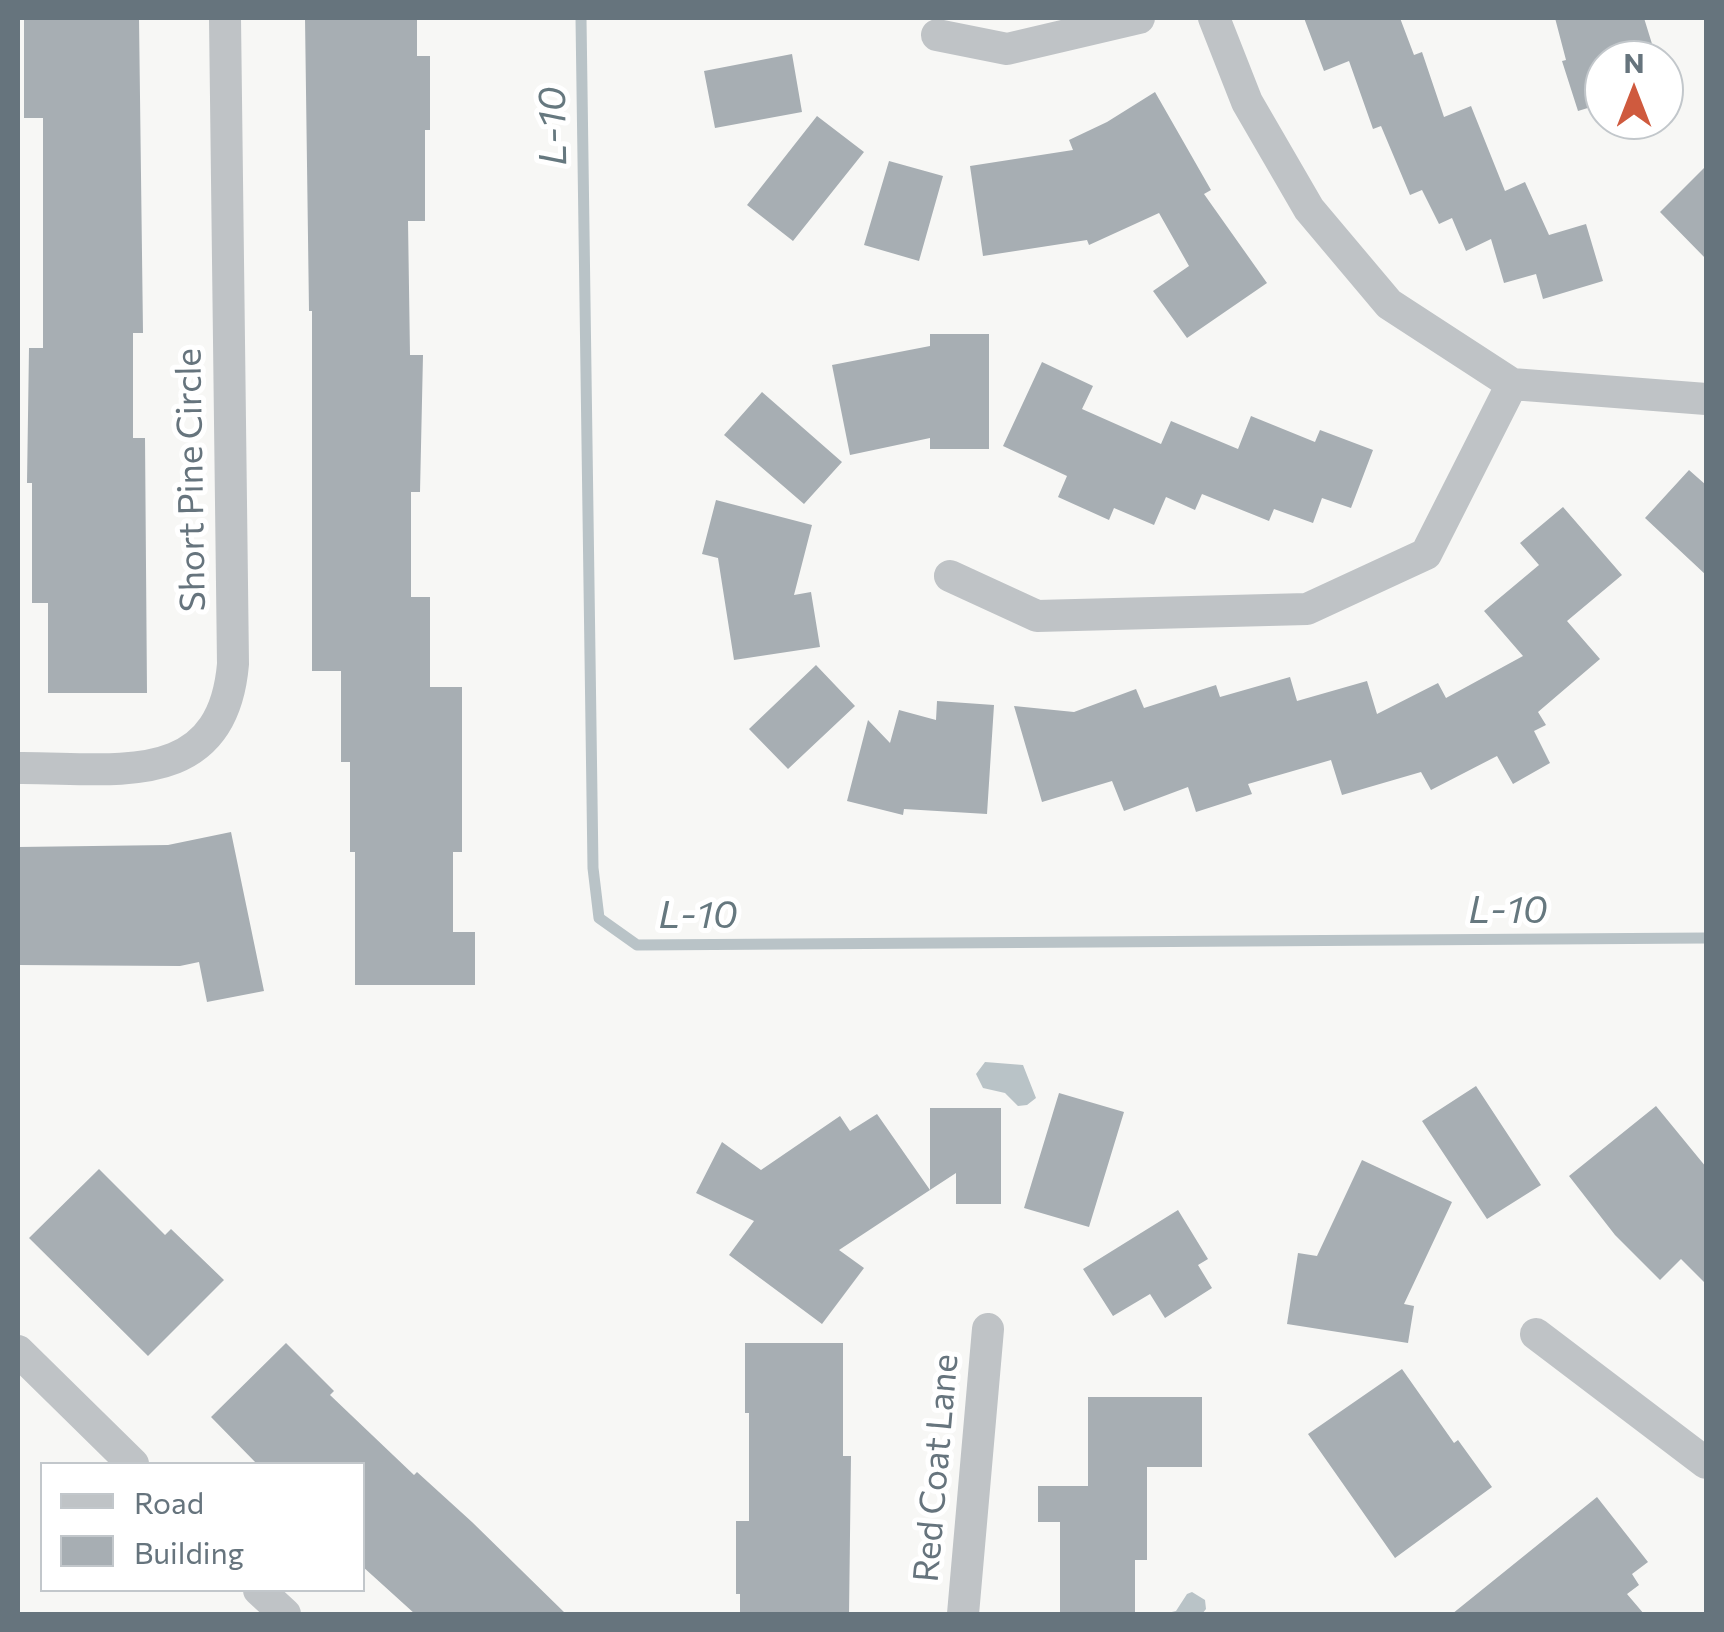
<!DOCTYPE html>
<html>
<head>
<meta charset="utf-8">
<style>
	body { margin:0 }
	#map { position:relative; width:1724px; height:1632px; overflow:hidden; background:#f7f7f5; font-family:Commissioner,sans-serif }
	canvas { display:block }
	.frame { position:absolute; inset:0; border:20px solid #66747d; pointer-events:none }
	.legend { position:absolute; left:40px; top:1462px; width:325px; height:130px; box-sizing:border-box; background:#fff; border:2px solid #c2c7cb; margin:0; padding:12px 18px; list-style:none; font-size:30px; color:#66747d }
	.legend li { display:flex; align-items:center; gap:20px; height:50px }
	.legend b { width:50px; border:2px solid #c2c7cb }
	.north { position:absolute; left:1584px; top:40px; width:100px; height:100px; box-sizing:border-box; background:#fff; border:2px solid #c2c7cb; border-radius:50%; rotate:0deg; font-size:28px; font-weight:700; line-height:40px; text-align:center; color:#66747d }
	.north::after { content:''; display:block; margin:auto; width:35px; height:45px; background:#cf5a3e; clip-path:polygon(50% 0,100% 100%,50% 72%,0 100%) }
</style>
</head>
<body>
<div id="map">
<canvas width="1724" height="1632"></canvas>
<div class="frame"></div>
<ul class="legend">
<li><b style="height:12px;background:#bfc3c6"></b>Road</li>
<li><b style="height:28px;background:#a7aeb3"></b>Building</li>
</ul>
<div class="north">N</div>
</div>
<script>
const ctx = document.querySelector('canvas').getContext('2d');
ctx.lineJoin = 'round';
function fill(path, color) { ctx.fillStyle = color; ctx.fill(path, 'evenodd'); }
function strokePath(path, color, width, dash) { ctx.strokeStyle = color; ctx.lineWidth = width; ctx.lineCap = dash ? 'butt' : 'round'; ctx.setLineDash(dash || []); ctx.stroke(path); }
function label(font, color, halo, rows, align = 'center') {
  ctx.font = font + ' Commissioner,sans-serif'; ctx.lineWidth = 10; ctx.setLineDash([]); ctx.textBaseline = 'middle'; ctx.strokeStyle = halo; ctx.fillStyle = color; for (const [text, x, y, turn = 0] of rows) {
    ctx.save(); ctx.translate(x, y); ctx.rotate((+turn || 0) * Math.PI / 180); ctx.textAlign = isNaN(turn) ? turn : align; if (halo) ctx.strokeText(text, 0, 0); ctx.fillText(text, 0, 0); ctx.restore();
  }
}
fill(new Path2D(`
	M 985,1062 L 1023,1065 L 1036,1098 L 1027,1105 L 1018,1106 L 1005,1093 L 983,1088 L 976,1074 Z
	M 1192,1592 L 1205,1600 L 1206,1609 L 1202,1614 L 1163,1614 L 1176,1611 L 1187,1594 Z`), '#b9c3c7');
strokePath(new Path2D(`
	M 581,18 L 593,868 L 599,918 L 637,945 L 1706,938`), '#b9c3c7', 11);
fill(new Path2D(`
	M 24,18 L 139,18 L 143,333 L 133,333 L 133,438 L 145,438 L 147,693 L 48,693 L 48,603 L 32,603 L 32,483 L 27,483 L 29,348 L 43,348 L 43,118 L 24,118 Z
	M 305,18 L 417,18 L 417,56 L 430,56 L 430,130 L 425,130 L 425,221 L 408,221 L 410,355 L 423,355 L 420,492 L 411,492 L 411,597 L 430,597 L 430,687 L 462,687 L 462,852 L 453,852 L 453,932 L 475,932 L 475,985 L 355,985 L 355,852 L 350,852 L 350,762 L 341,762 L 341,671 L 312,671 L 312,311 L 309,311 Z
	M 1304,18 L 1400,18 L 1414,55 L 1422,52 L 1444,117 L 1471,106 L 1505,191 L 1525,182 L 1549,235 L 1586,224 L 1603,281 L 1543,299 L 1536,274 L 1504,283 L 1491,239 L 1466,251 L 1452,218 L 1439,224 L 1422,190 L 1410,195 L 1381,126 L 1373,129 L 1349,61 L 1324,71 Z
	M 1555,18 L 1644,18 L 1657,60 L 1604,60 L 1604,103 L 1578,111 L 1562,61 L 1566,60 Z
	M 792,54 L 802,112 L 715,128 L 704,71 Z
	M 1155,92 L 1211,190 L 1204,194 L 1267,283 L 1187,338 L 1153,291 L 1189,266 L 1159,213 L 1089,245 L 1087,240 L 983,256 L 970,166 L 1073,150 L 1069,140 L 1107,122 Z
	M 817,116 L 864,152 L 793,241 L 747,205 Z
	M 889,161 L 943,176 L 919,261 L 864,245 Z
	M 1706,166 L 1706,259 L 1660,212 Z
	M 930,334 L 989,334 L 989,449 L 930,449 L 930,438 L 850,455 L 832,365 L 930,346 Z
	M 1042,362 L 1093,386 L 1082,409 L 1161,444 L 1171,421 L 1238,449 L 1251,416 L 1315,442 L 1320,430 L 1373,450 L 1351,508 L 1322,498 L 1313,523 L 1274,509 L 1269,521 L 1202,494 L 1195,510 L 1166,497 L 1154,525 L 1114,508 L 1109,520 L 1058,497 L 1067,476 L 1003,446 Z
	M 762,392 L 842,462 L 804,504 L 724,435 Z
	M 1689,470 L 1706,485 L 1706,575 L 1645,518 Z
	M 716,500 L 812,525 L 794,595 L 811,592 L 820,647 L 734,660 L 718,558 L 702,554 Z
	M 1563,507 L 1622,575 L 1567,621 L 1600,659 L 1538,712 L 1546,725 L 1534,731 L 1550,763 L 1513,784 L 1497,756 L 1431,790 L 1421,772 L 1342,795 L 1331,760 L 1248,784 L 1252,794 L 1196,812 L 1188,787 L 1124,811 L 1112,781 L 1042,802 L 1014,706 L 1074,712 L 1136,689 L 1144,708 L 1216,685 L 1220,697 L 1290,677 L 1297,701 L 1367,681 L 1377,714 L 1438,683 L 1446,698 L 1523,656 L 1484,611 L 1539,565 L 1520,543 Z
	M 816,665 L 855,706 L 788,769 L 749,729 Z
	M 937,701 L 994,705 L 987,814 L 904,809 L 903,815 L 847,801 L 868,720 L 890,743 L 899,710 L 936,720 Z
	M 231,832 L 264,991 L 207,1002 L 199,962 L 180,966 L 18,965 L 18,847 L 168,845 Z
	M 1476,1086 L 1541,1185 L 1487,1219 L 1422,1121 Z
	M 1059,1093 L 1124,1112 L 1089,1227 L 1024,1208 Z
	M 1656,1106 L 1706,1167 L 1706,1284 L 1681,1259 L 1660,1280 L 1615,1235 L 1569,1176 Z
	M 930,1108 L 1001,1108 L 1001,1204 L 956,1204 L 956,1173 L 930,1190 Z
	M 877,1114 L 930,1190 L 839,1250 L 864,1268 L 822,1324 L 729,1255 L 754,1221 L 696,1193 L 722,1142 L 761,1170 L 840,1116 L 850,1131 Z
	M 1362,1160 L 1452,1202 L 1404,1304 L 1414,1306 L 1408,1343 L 1287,1324 L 1298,1253 L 1317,1256 Z
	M 99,1169 L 165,1235 L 171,1229 L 224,1280 L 148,1356 L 29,1238 Z
	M 1178,1210 L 1208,1259 L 1198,1265 L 1212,1288 L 1165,1318 L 1150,1294 L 1113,1316 L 1083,1269 Z
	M 286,1343 L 334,1391 L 330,1395 L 414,1475 L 417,1472 L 472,1522 L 566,1614 L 415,1614 L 362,1566 L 362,1464 L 257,1464 L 211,1417 Z
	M 745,1343 L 843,1343 L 843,1456 L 851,1456 L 849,1614 L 740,1614 L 740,1594 L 736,1594 L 736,1521 L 749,1521 L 749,1413 L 745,1413 Z
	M 1402,1369 L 1454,1443 L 1458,1440 L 1492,1487 L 1395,1558 L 1308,1434 Z
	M 1088,1397 L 1202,1397 L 1202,1467 L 1147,1467 L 1147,1560 L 1135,1560 L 1135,1614 L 1060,1614 L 1060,1522 L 1038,1522 L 1038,1486 L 1088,1486 Z
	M 1597,1497 L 1648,1562 L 1632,1574 L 1639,1585 L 1627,1594 L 1644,1614 L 1452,1614 Z`), '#a7aeb3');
strokePath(new Path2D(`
	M 1214,18 L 1247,102 L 1309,209 L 1389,304 L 1512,384 L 1706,399
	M 937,35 L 1007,49 L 1139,18
	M 950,576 L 1037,616 L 1307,609 L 1426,554 L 1512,384
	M 18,768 C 113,767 222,792 233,664 L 225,18
	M 1536,1334 L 1706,1463
	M 18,1351 L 133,1464
	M 259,1590 L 285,1614
	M 963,1614 L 988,1329`), '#bfc3c6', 32);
label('35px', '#66747d', '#fff', [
	["Short Pine Circle",191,480,-91],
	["Red Coat Lane",936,1468,-85]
]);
label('italic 38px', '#66787f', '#fff', [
	["L-10",553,126,-91],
	["L-10",1508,910],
	["L-10",698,915]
]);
</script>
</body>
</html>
